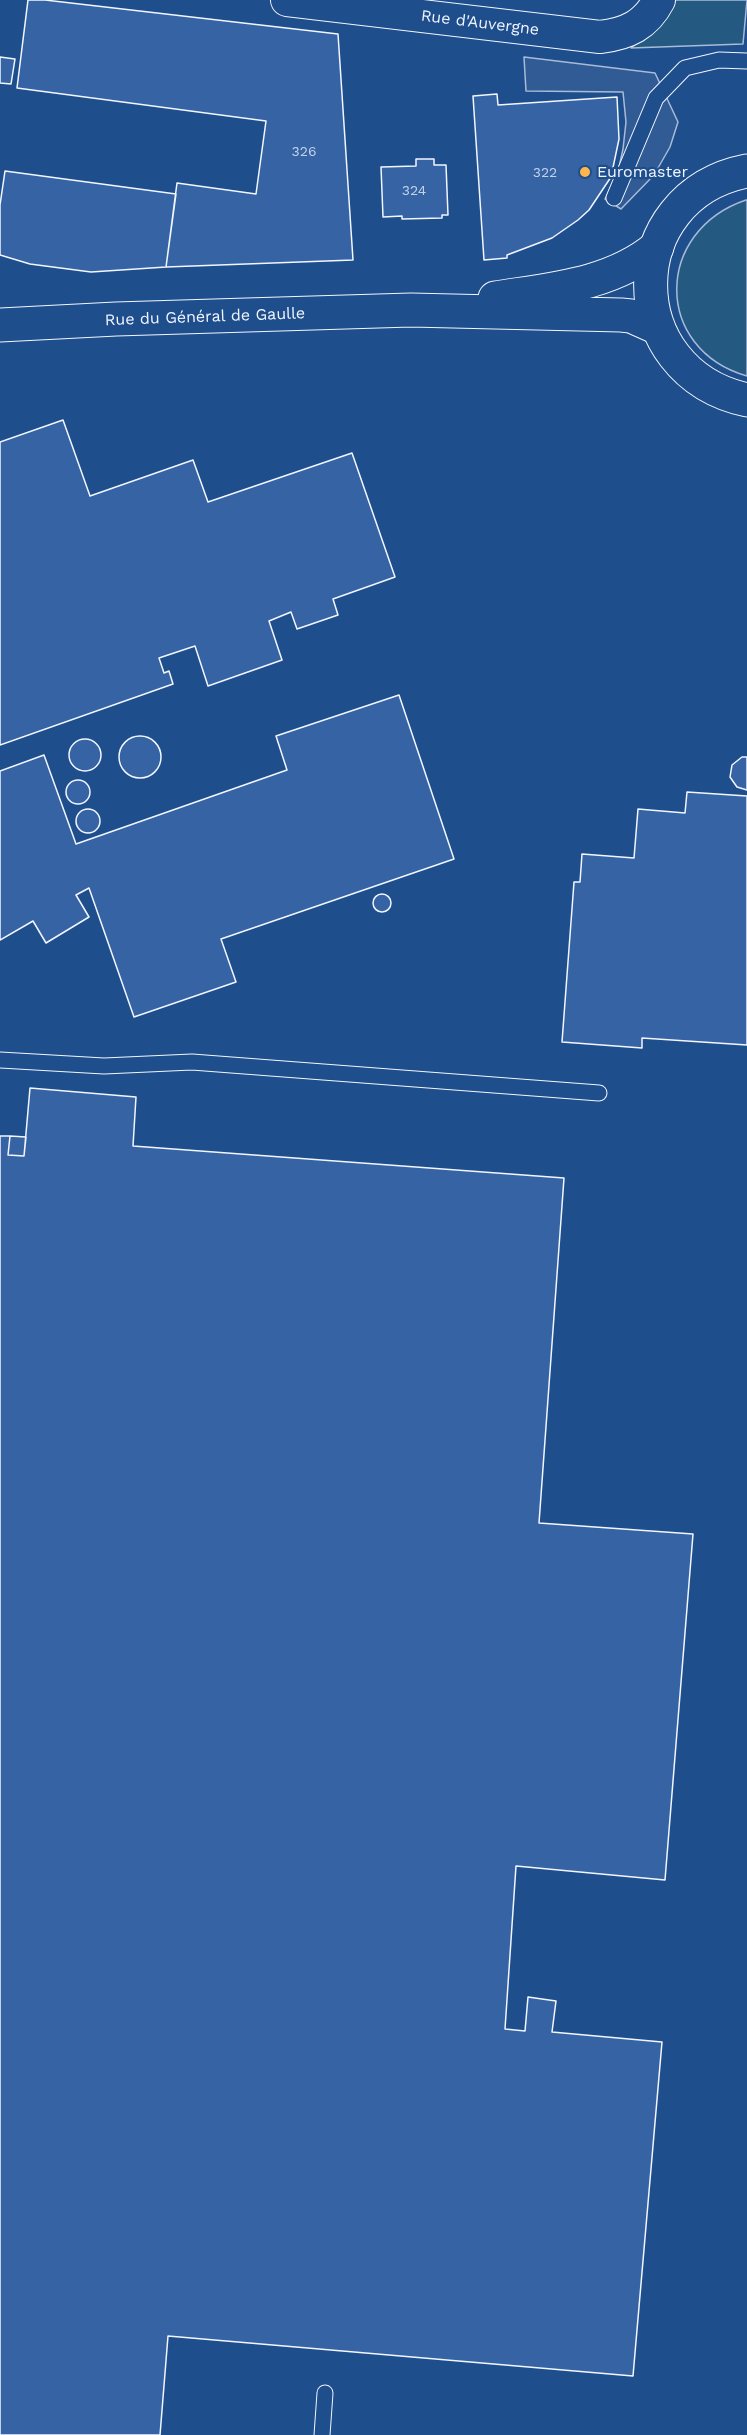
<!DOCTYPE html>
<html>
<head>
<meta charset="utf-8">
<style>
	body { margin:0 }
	canvas { display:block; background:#1f4e8c }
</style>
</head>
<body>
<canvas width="747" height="2435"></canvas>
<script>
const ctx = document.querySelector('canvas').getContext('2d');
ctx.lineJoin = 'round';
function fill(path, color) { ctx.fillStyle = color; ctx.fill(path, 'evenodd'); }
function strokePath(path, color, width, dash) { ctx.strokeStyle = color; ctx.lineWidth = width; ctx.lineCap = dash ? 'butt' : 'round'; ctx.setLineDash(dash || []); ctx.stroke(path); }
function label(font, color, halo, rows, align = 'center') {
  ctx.font = font + ' "Work Sans",sans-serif'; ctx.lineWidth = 4.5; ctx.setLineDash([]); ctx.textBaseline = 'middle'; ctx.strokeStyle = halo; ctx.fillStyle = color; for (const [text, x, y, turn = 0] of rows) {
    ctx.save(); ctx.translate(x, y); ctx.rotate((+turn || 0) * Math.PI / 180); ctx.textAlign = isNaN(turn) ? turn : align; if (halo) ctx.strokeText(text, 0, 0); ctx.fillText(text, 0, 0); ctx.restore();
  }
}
const green = new Path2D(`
	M 673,0 L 747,0 L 743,44 L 631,48 L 664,20 Z
	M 746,200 L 747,200 L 747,376 C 653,349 654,231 746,200 Z`);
fill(green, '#245a82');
strokePath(green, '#a8bbd7', 1.5);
const parking = new Path2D(`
	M 524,57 L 655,73 L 678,122 L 670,147 L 654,175 L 621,209 L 605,199 L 618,172 L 623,149 L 626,122 L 623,92 L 526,91 Z`);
fill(parking, '#305b95');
strokePath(parking, '#a8bbd7', 1.5);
const building = new Path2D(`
	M 28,0 L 45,0 L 338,34 L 353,260 L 166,267 L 177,183 L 256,194 L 266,121 L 17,88 Z
	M 0,57 L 15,59 L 11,84 L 0,83 Z
	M 497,94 L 498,105 L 617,97 L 619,139 L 611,177 L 589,210 L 578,220 L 552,238 L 507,255 L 507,258 L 484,260 L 473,96 Z
	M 416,159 L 434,159 L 434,165 L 446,165 L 448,215 L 442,215 L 442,218 L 402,219 L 402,216 L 383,217 L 381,167 L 416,166 Z
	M 5,171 L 176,194 L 166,267 L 91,272 L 30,264 L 0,255 L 0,205 Z
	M 63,420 L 90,496 L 193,460 L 208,502 L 352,453 L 395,577 L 333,599 L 338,615 L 297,629 L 291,612 L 269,621 L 282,660 L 208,686 L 195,646 L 159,658 L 164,673 L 169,671 L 173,684 L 0,745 L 0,442 Z
	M 399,695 L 454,859 L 221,939 L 236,982 L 134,1017 L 89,888 L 76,895 L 89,917 L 46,943 L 33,921 L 0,940 L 0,771 L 44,755 L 76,844 L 287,770 L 276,736 Z
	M119 757a21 21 0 1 1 42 0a21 21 0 1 1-42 0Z
	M69 755a16 16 0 1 1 32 0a16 16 0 1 1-32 0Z
	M 742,757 L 747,757 L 747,790 L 737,787 L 730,777 L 732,765 Z
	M66 792a12 12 0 1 1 24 0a12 12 0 1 1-24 0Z
	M 687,792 L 747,796 L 747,1045 L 642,1038 L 642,1048 L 562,1042 L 574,882 L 580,882 L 582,854 L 634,858 L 638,809 L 685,813 Z
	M76 821a12 12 0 1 1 24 0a12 12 0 1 1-24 0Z
	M373 903a9 9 0 1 1 18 0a9 9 0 1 1-18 0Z
	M 30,1088 L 136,1097 L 133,1146 L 564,1178 L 539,1523 L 693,1534 L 665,1880 L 516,1866 L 505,2029 L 525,2031 L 528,1997 L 556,2001 L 552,2032 L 662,2042 L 633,2376 L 168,2336 L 160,2435 L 0,2435 L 0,1136 L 10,1136 L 8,1155 L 24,1156 Z
	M 10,1136 L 26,1137 L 24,1156 L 8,1155 Z`);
fill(building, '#3563a3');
strokePath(building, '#f2f6ff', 1.5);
const service = new Path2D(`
	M 614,198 L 656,98 L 685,68 L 719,60 L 747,61
	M 0,1060 L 104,1066 L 192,1062 L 599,1093
	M 322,2435 L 325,2393`);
const minor = new Path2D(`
	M 287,0 L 600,37 C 627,34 646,25 659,0`);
const tertiary = new Path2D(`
	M 495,298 C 552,289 611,285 657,247
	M 0,325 L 116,319 L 411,310 L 621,315 L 631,316 L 658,328`);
const secondary = new Path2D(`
	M 747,171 C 619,196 618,372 747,400`);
strokePath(service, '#f2f6ff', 17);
strokePath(minor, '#f2f6ff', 34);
strokePath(tertiary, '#f2f6ff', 35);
strokePath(secondary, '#f2f6ff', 35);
strokePath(service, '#1f4e8c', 15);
strokePath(minor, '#1f4e8c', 32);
strokePath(tertiary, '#1f4e8c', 33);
strokePath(secondary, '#1f4e8c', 33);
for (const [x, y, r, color] of [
	[585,172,6,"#ffb74d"]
]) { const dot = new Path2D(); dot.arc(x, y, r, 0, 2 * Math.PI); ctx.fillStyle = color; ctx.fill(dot); strokePath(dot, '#1f4e8c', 2); }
label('14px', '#c3d1e8', null, [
	["326",304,152],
	["322",545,173],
	["324",414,191]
]);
label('16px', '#f2f6ff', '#1f4e8c', [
	["Rue d'Auvergne",480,23,7],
	["Rue du Général de Gaulle",205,317,-2]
]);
label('16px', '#f2f6ff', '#1f4e8c', [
	["Euromaster",597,172]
], 'left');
</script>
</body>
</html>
